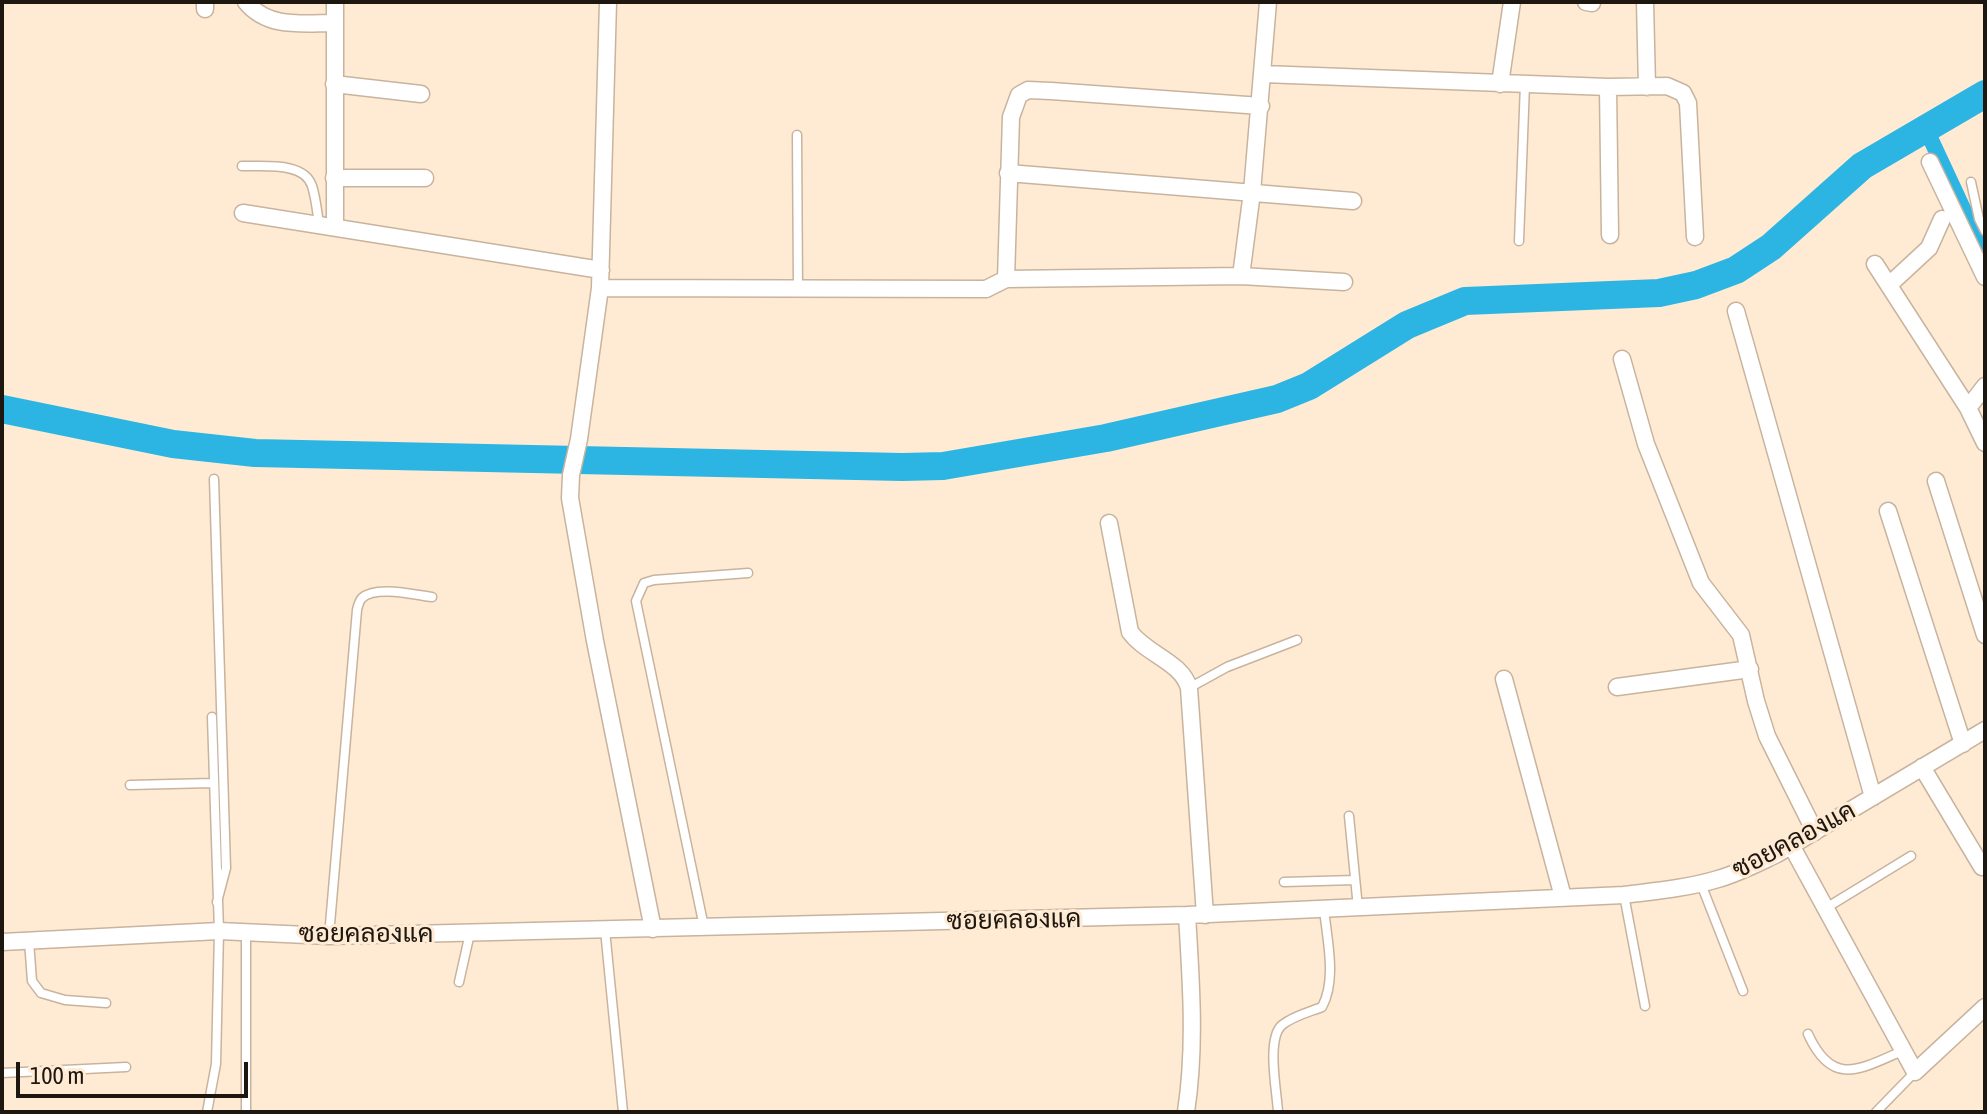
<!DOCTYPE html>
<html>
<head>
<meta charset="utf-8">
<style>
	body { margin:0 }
	#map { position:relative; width:1987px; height:1114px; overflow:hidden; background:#ffebd4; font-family:"Asap Condensed",sans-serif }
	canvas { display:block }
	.frame { position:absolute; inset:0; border:4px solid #1e170f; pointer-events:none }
	.scale { position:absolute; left:16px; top:1062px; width:232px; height:36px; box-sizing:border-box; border:4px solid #1e170f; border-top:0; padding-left:10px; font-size:24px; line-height:28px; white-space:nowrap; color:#1e170f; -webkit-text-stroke:6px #ffebd4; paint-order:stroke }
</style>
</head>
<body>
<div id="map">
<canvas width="1987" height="1114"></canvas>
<div class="frame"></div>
<div class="scale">100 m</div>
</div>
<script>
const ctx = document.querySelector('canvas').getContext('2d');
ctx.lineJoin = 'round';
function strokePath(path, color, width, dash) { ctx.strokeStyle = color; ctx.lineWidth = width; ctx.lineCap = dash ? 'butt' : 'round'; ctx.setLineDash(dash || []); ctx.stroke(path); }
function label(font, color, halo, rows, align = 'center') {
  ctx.font = font + ' "Asap Condensed",Sarabun,sans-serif'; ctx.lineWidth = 6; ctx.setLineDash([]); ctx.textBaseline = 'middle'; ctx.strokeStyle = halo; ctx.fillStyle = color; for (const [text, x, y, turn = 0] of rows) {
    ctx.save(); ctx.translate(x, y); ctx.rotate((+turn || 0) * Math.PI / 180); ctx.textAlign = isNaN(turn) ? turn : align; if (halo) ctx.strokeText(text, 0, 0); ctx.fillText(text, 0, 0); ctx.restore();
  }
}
strokePath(new Path2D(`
	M 1926,129 L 1985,256`), '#2cb5e2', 16);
strokePath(new Path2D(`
	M 2,409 L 173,444 L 255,453 L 902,467 L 943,466 L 1106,438 L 1277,399 L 1309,386 L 1407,325 L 1465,301 L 1659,293 L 1696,285 L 1736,270 L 1771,247 L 1862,166 L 1985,94`), '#2cb5e2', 28);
const lane = new Path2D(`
	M 797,135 L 798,289
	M 242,166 C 263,167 304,161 312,186 C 316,198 317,212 319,224
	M 1971,182 L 1979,219 L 1985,231
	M 1519,241 L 1525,84
	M 214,479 L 226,868 L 217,902
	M 1189,688 L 1227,667 L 1297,640
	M 130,785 L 212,783
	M 1349,816 L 1358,908
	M 1284,882 L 1355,880
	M 1701,884 L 1743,991
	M 1624,895 L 1645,1006
	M 1826,908 L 1911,856
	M 704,927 L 636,601 L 644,583 L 654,580 L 748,573
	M 605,930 L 623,1112
	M 329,936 L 357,610 C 358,606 359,601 362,598 C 376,585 415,595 432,597
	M 29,941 L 32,981 L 41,993 L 65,1000 L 106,1003
	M 459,982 L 470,933
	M 1808,1034 C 1832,1087 1859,1070 1902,1051
	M 2,1073 L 126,1067
	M 207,1112 L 216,1064 L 219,931 L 212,717
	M 246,1112 L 246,933
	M 1278,1112 C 1277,1092 1266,1039 1282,1025 C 1293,1016 1309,1012 1322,1007 C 1337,979 1327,940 1324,909
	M 1876,1112 L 1915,1072`);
const street = new Path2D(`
	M 205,2 L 205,9
	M 246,2 C 268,29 303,23 335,23
	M 335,2 L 335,227
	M 608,2 L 600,288 L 579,439 L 571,475 L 570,498 L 595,641 L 653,929
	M 1586,2 L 1592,3
	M 1645,2 L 1647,87
	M 1263,74 L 1608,87 L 1667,86 L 1683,93 L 1688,103 L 1695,237
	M 334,84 L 421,94
	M 1500,84 L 1512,2
	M 1608,87 L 1610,235
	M 1930,162 L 1985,277
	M 1008,173 L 1353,201
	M 334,178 L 425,178
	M 243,213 L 601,270
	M 1875,264 L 1968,408 L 1985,443
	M 1241,276 L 1252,192 L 1268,2
	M 1006,279 L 1011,117 L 1019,95 L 1028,90 L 1051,91 L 1261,106
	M 1889,285 L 1929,248 L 1942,219
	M 600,288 L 986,289 L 1006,279 L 1241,276 L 1344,282
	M 1736,311 L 1873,797
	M 1622,359 L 1646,444 L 1701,583 L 1741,635 L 1756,701 L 1767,736 L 1815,832
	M 1968,408 L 1985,386
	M 1936,481 L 1985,635
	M 1888,511 L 1963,744
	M 1109,523 L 1130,632 C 1146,654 1182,662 1189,688 L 1205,915
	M 1504,679 L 1563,897
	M 1617,687 L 1750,669
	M 1922,767 L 1982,867
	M 1791,845 L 1915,1072 L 1985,1007
	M 2,942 L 219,931 L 329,936 L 1187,915 L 1624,895 C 1655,891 1688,888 1718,879 C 1739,873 1758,863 1777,854 L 1985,730
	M 1186,1112 C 1196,1046 1191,982 1187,915`);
strokePath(lane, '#c8b49e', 11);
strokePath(street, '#c8b49e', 19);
strokePath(lane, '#fff', 8);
strokePath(street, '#fff', 16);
label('26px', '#1e170f', '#ffebd4', [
	["ซอยคลองแค",1794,840,-28],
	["ซอยคลองแค",1014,920,-1],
	["ซอยคลองแค",366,934]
]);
</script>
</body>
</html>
